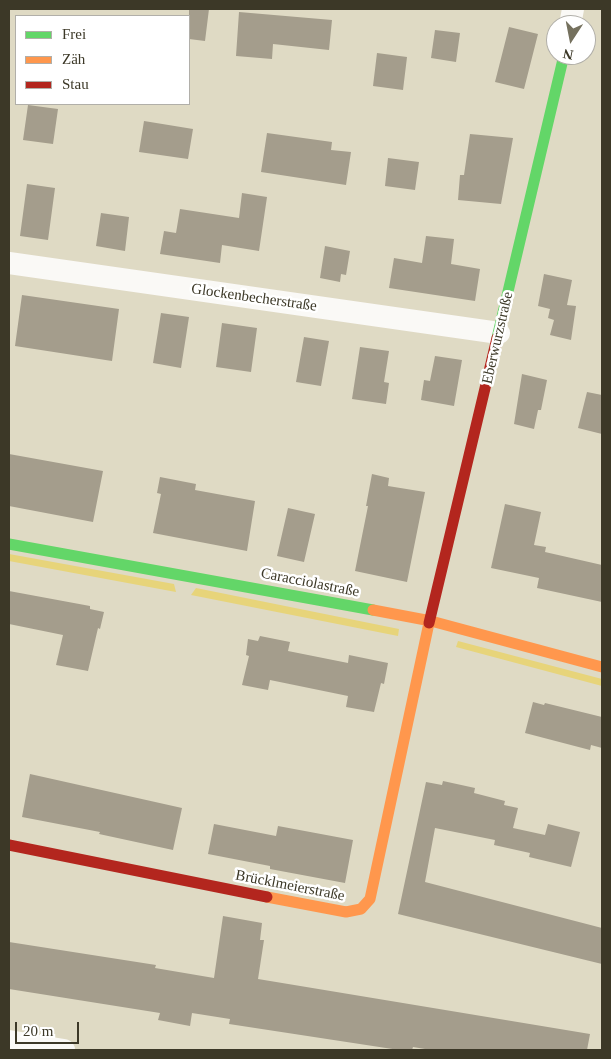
<!DOCTYPE html>
<html>
<head>
<meta charset="utf-8">
<style>
	body { margin:0 }
	#map { position:relative; width:611px; height:1059px; overflow:hidden; background:#dfdac4; font-family:Georgia,serif }
	canvas { display:block }
	.frame { position:absolute; inset:0; border:10px solid #3c3827; pointer-events:none }
	.legend { position:absolute; left:15px; top:15px; width:175px; height:90px; box-sizing:border-box; background:#fff; border:1px solid #b1afa9; margin:0; padding:6px 9px; list-style:none; font-size:15px; color:#3c3827 }
	.legend li { display:flex; align-items:center; gap:10px; height:25px }
	.legend b { width:25px; border:1px solid #b1afa9 }
	.north { position:absolute; left:546px; top:15px; width:50px; height:50px; box-sizing:border-box; background:#fff; border:1px solid #b1afa9; border-radius:50%; rotate:191deg; font-size:14px; font-weight:700; line-height:20px; text-align:center; color:#3c3827 }
	.north::after { content:''; display:block; margin:auto; width:18px; height:22px; background:#75715e; clip-path:polygon(50% 0,100% 100%,50% 72%,0 100%) }
	.scale { position:absolute; left:15px; top:1022px; width:64px; height:22px; box-sizing:border-box; border:2px solid #3c3827; border-top:0; padding-left:6px; font-size:15px; line-height:18px; white-space:nowrap; color:#3c3827; -webkit-text-stroke:4px #fff; paint-order:stroke }
</style>
</head>
<body>
<div id="map">
<canvas width="611" height="1059"></canvas>
<div class="frame"></div>
<ul class="legend">
<li><b style="height:6px;background:#63d668"></b>Frei</li>
<li><b style="height:6px;background:#ff974d"></b>Zäh</li>
<li><b style="height:6px;background:#b3261e"></b>Stau</li>
</ul>
<div class="north">N</div>
<div class="scale">20 m</div>
</div>
<script>
const ctx = document.querySelector('canvas').getContext('2d');
ctx.lineJoin = 'round';
function fill(path, color) { ctx.fillStyle = color; ctx.fill(path, 'evenodd'); }
function strokePath(path, color, width, dash) { ctx.strokeStyle = color; ctx.lineWidth = width; ctx.lineCap = dash ? 'butt' : 'round'; ctx.setLineDash(dash || []); ctx.stroke(path); }
function label(font, color, halo, rows, align = 'center') {
  ctx.font = font + ' Georgia,serif'; ctx.lineWidth = 5; ctx.setLineDash([]); ctx.textBaseline = 'middle'; ctx.strokeStyle = halo; ctx.fillStyle = color; for (const [text, x, y, turn = 0] of rows) {
    ctx.save(); ctx.translate(x, y); ctx.rotate((+turn || 0) * Math.PI / 180); ctx.textAlign = isNaN(turn) ? turn : align; if (halo) ctx.strokeText(text, 0, 0); ctx.fillText(text, 0, 0); ctx.restore();
  }
}
fill(new Path2D(`
	M 9,554 L 174,584 L 176,592 L 9,561 Z
	M 196,588 L 399,629 L 398,636 L 191,595 Z
	M 458,641 L 602,679 L 602,686 L 456,647 Z`), '#e7d47a');
fill(new Path2D(`
	M 189,9 L 209,9 L 205,41 L 189,39 Z
	M 239,12 L 332,20 L 329,50 L 273,44 L 272,59 L 236,56 Z
	M 509,27 L 538,34 L 524,89 L 495,82 Z
	M 435,30 L 460,33 L 456,62 L 431,58 Z
	M 377,53 L 407,57 L 403,90 L 373,86 Z
	M 28,105 L 58,109 L 53,144 L 23,140 Z
	M 144,121 L 193,129 L 188,159 L 139,152 Z
	M 267,133 L 332,142 L 331,150 L 351,152 L 346,185 L 261,172 Z
	M 470,134 L 513,138 L 501,204 L 458,200 L 460,175 L 464,175 Z
	M 388,158 L 419,162 L 415,190 L 385,186 Z
	M 27,184 L 55,188 L 48,240 L 20,236 Z
	M 242,193 L 267,197 L 259,251 L 222,245 L 220,263 L 160,254 L 164,231 L 176,233 L 180,209 L 239,218 Z
	M 101,213 L 129,217 L 125,251 L 96,246 Z
	M 426,236 L 454,239 L 451,264 L 480,269 L 475,301 L 389,288 L 394,258 L 422,263 Z
	M 325,246 L 350,251 L 346,275 L 341,274 L 340,282 L 320,278 Z
	M 544,274 L 572,280 L 567,305 L 576,306 L 571,340 L 550,335 L 554,320 L 548,318 L 550,309 L 538,306 Z
	M 22,295 L 119,309 L 112,361 L 15,346 Z
	M 161,313 L 189,317 L 181,368 L 153,363 Z
	M 222,323 L 257,328 L 251,372 L 216,367 Z
	M 304,337 L 329,341 L 321,386 L 296,382 Z
	M 360,347 L 389,351 L 384,382 L 389,383 L 386,404 L 352,399 Z
	M 435,356 L 462,360 L 454,406 L 421,400 L 424,380 L 430,381 Z
	M 522,374 L 547,380 L 541,410 L 538,410 L 534,429 L 514,424 Z
	M 587,392 L 602,395 L 602,434 L 578,428 Z
	M 9,454 L 103,471 L 93,522 L 9,506 Z
	M 372,474 L 389,478 L 388,486 L 425,492 L 407,582 L 355,571 L 368,506 L 366,506 Z
	M 160,477 L 196,484 L 195,490 L 255,501 L 247,551 L 153,533 L 161,494 L 157,493 Z
	M 505,504 L 541,512 L 534,545 L 546,547 L 545,552 L 602,565 L 602,602 L 537,588 L 539,578 L 491,568 Z
	M 288,508 L 315,514 L 304,562 L 277,556 Z
	M 9,591 L 90,606 L 90,609 L 104,612 L 100,629 L 98,628 L 88,671 L 56,665 L 63,635 L 9,624 Z
	M 260,636 L 290,642 L 288,651 L 348,663 L 349,655 L 388,663 L 384,684 L 381,683 L 374,712 L 346,707 L 348,696 L 270,680 L 268,690 L 242,685 L 249,656 L 246,655 L 248,639 L 258,641 Z
	M 533,702 L 544,705 L 545,703 L 602,717 L 602,748 L 591,745 L 590,750 L 525,733 Z
	M 30,774 L 182,808 L 173,850 L 99,834 L 100,832 L 22,817 Z
	M 443,781 L 475,788 L 474,793 L 505,801 L 504,805 L 518,808 L 513,828 L 545,835 L 548,824 L 580,832 L 571,867 L 529,857 L 530,853 L 494,845 L 495,840 L 435,828 L 425,882 L 602,928 L 602,964 L 398,914 L 426,782 L 442,785 Z
	M 214,824 L 276,836 L 278,826 L 353,840 L 345,883 L 270,869 L 270,866 L 208,854 Z
	M 223,916 L 262,923 L 260,940 L 264,940 L 258,979 L 590,1034 L 587,1050 L 431,1050 L 413,1047 L 412,1050 L 399,1050 L 229,1024 L 230,1019 L 192,1013 L 190,1026 L 158,1020 L 160,1013 L 9,989 L 9,942 L 156,965 L 155,968 L 214,978 Z`), '#a49d8c');
strokePath(new Path2D(`
	M 570,25 L 573,9
	M 9,263 L 499,333
	M 9,1041 L 64,1050`), '#faf9f6', 22);
strokePath(new Path2D(`
	M 497,338 L 564,55
	M 9,544 L 373,610`), '#63d668', 11);
strokePath(new Path2D(`
	M 373,610 L 431,621 L 602,667
	M 267,897 L 346,912 L 361,909 L 370,899 L 429,623`), '#ff974d', 11);
strokePath(new Path2D(`
	M 429,623 L 497,338
	M 9,845 L 267,897`), '#b3261e', 11);
label('15px', '#3c3827', '#fff', [
	["Glockenbecherstraße",254,298,8],
	["Eberwurzstraße",498,338,-77],
	["Caracciolastraße",310,583,11],
	["Brücklmeierstraße",290,886,11]
]);
</script>
</body>
</html>
